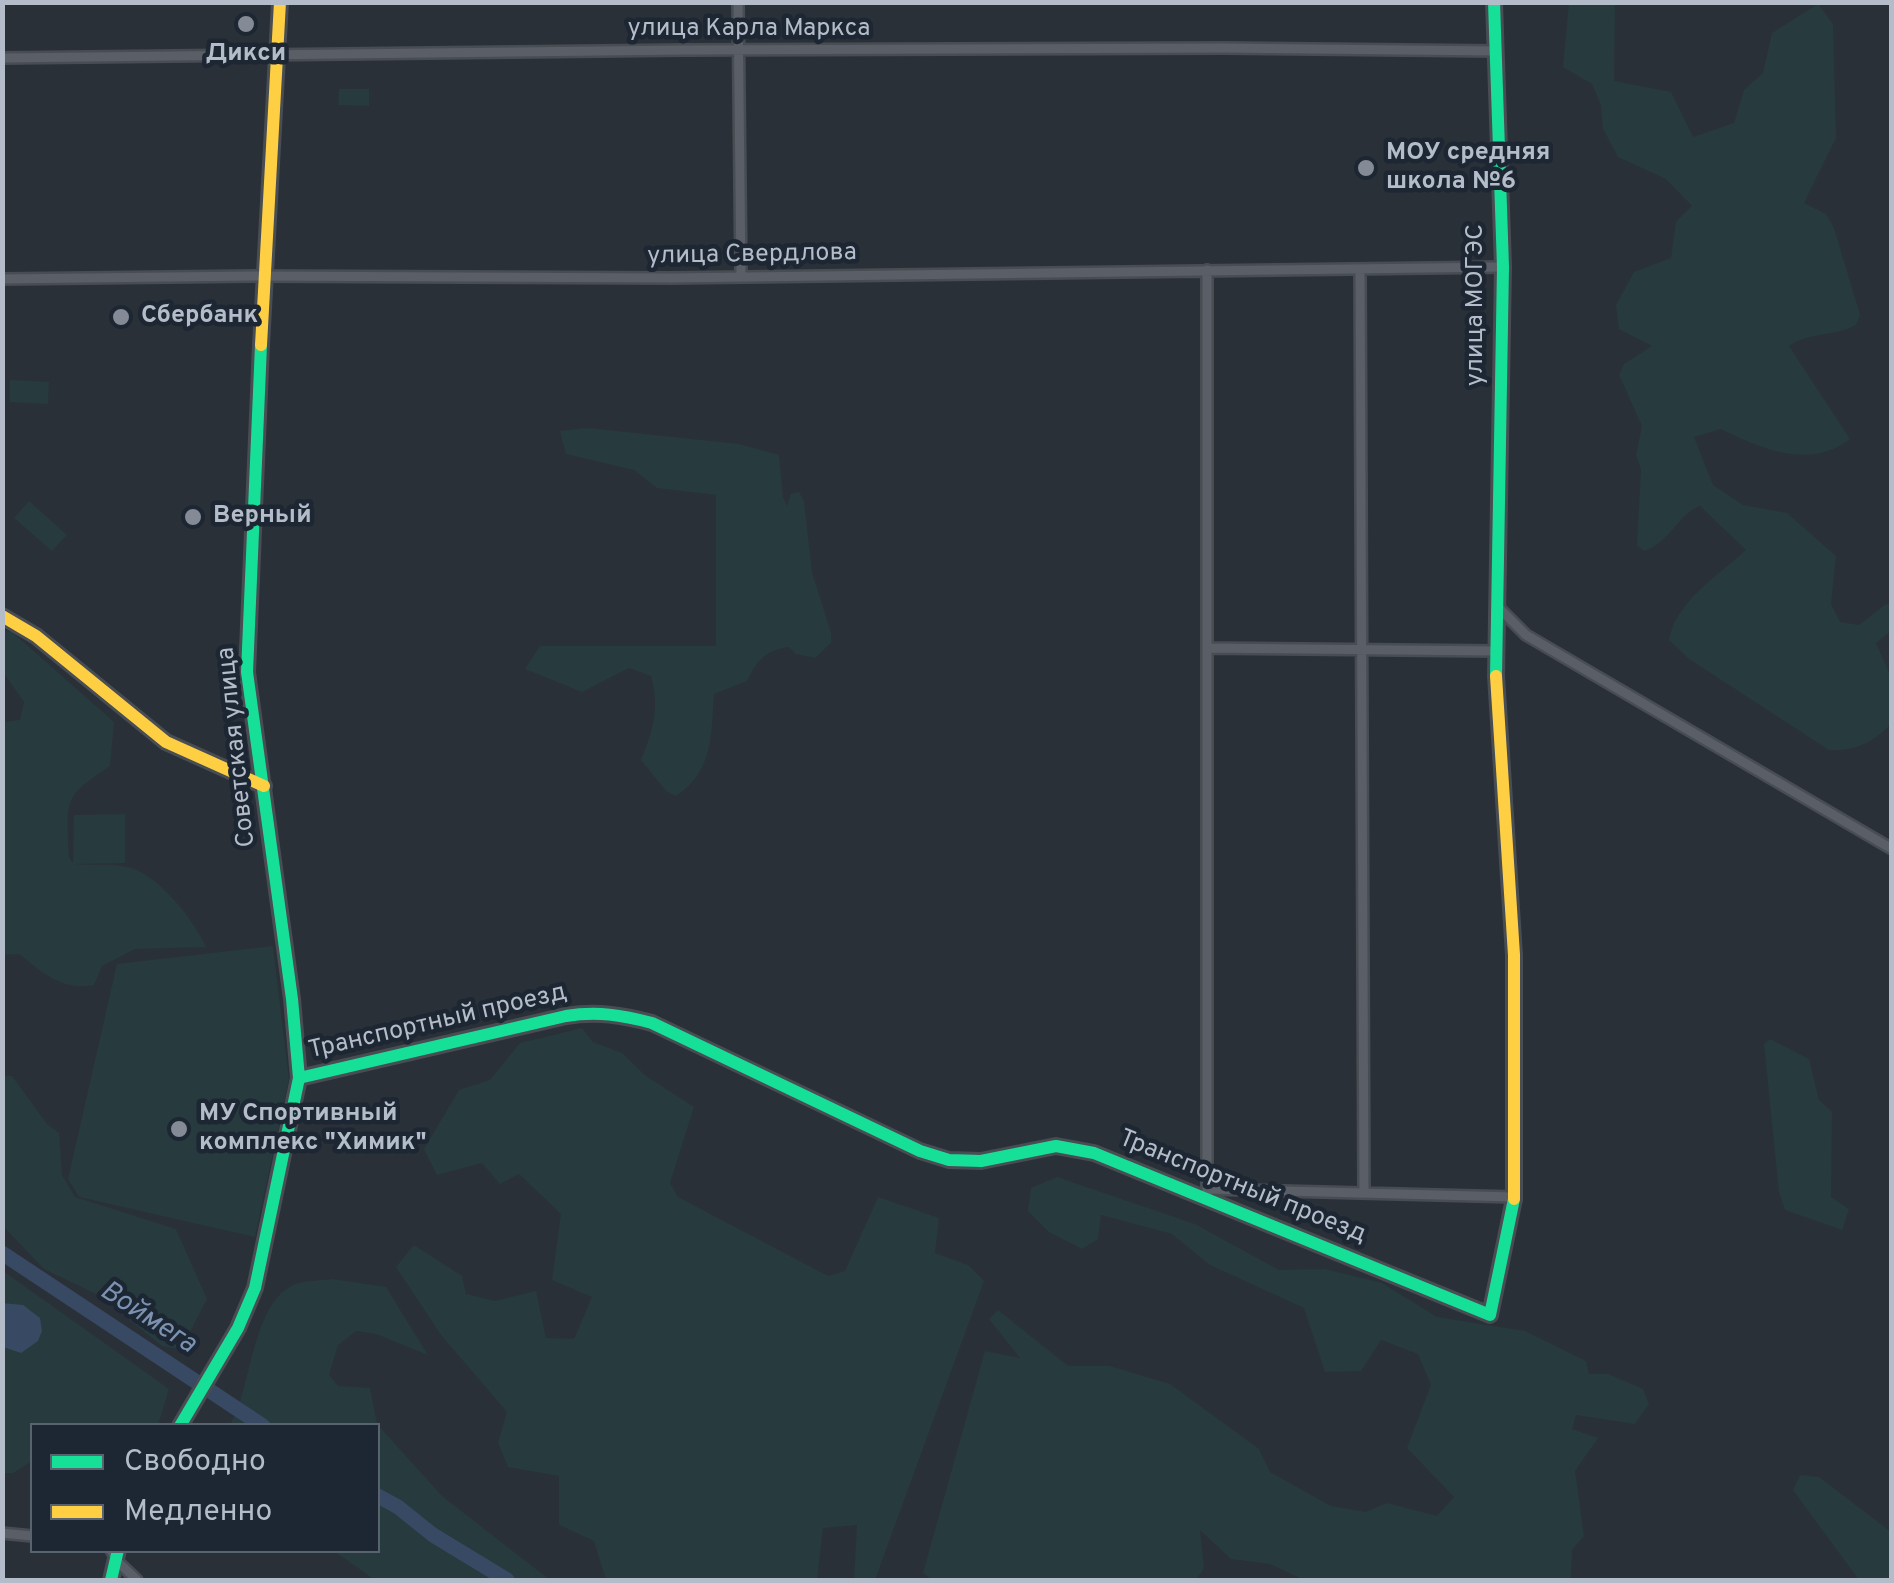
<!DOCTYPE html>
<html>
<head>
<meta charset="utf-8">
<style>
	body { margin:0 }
	#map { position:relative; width:1894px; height:1583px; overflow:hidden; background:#2a3038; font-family:Overpass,sans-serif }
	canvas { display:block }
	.frame { position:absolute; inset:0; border:5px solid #b4bcc9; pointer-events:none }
	.legend { position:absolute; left:30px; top:1423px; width:350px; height:130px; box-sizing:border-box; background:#1d2633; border:2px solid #59626f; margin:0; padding:12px 18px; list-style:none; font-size:30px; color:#b4bcc9 }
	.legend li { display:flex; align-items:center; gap:20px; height:50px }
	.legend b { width:50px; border:2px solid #59626f }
</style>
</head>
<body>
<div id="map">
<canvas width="1894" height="1583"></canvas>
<div class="frame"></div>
<ul class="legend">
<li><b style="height:12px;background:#16e098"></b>Свободно</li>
<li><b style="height:12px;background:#ffcf43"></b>Медленно</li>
</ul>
</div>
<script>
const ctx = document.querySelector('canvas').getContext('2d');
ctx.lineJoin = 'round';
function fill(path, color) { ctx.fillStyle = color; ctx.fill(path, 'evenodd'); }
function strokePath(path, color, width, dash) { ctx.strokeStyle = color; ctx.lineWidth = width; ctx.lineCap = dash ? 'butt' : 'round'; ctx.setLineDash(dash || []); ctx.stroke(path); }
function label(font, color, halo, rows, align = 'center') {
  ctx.font = font + ' Overpass,sans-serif'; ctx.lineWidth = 9; ctx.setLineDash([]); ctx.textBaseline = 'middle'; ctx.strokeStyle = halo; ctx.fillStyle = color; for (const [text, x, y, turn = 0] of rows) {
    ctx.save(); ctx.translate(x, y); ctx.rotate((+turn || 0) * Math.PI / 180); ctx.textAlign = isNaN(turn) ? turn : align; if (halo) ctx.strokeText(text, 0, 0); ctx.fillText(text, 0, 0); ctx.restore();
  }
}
fill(new Path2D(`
	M 1569,3 L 1615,3 L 1614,81 L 1671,92 L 1693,137 L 1734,123 L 1744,90 L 1763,73 L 1772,33 L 1818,4 L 1833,24 L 1836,138 L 1804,203 L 1826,214 L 1834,228 L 1860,315 L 1856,325 C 1833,337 1809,332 1789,346 L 1850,439 C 1810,470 1761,449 1721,429 L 1694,437 L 1713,485 L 1743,505 L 1787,513 L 1836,556 L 1831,604 L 1840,622 L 1859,625 L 1886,604 L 1891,605 L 1891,631 L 1876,643 L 1891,677 L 1891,724 C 1872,743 1856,751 1829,750 L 1689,659 L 1669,640 C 1676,601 1718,576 1746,550 L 1700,506 C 1676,516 1671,542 1644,551 L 1637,545 L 1641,469 L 1636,455 L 1642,426 L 1619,375 L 1624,364 L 1652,346 L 1619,329 L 1616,305 L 1634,272 L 1671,258 L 1676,222 L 1692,206 L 1666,179 L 1618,157 L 1603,129 L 1601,105 L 1592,84 L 1563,67 Z
	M 339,89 L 369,89 L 369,106 L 338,105 Z
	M 10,380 L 49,382 L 48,404 L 10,402 Z
	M 588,428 L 739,444 L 779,455 L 783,497 L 787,506 L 791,494 L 799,492 L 804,501 L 812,572 L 831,633 L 831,643 L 815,658 L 796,654 L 789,647 C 766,650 757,660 747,681 L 714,694 C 711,734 714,771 676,796 L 666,791 L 641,760 C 653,731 660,707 651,676 L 629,668 L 582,692 L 525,669 L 540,646 L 716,646 L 716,495 L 657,488 L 634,470 L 566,454 L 560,431 Z
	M 29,501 L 67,535 L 52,551 L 14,518 Z
	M 2,630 L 12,632 L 114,722 L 110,766 C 61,798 67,801 69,857 L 73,863 L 74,815 L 125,814 L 125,863 L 75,864 C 93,866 113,863 131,868 C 160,877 194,920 206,947 L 135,949 L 102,966 L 94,985 C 62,991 43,973 19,954 L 3,955 L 3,722 L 20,720 L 24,702 L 3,672 Z
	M 273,946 L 289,1079 L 255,1237 L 79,1197 L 68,1179 L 117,964 Z
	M 582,1028 L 593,1042 L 622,1053 L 646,1076 L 694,1107 L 670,1183 L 678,1197 L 828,1276 L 845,1271 L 878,1197 L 939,1218 L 935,1253 L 968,1265 L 984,1281 L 875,1580 L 854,1580 L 857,1525 L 823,1528 L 817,1580 L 606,1580 L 594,1541 L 559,1525 L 559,1476 L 508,1467 L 498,1443 L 507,1412 L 441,1335 L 396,1267 L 414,1245 L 462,1276 L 466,1294 L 495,1301 L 536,1291 L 546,1338 L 574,1339 L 592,1297 L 552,1280 L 561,1214 L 519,1174 L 500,1184 L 482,1163 L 437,1175 L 424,1149 L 459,1090 L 490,1080 L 520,1043 Z
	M 1770,1039 L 1809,1059 L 1819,1100 L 1832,1112 L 1831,1197 L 1849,1209 L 1842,1230 L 1785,1210 L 1779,1192 L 1764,1044 Z
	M 2,1075 L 12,1076 L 47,1124 L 59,1133 L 62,1175 L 75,1197 L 176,1229 L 207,1299 L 181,1349 L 162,1346 L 100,1296 L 44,1269 L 3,1226 Z
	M 1057,1177 L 1195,1224 L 1279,1270 L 1325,1269 L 1382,1283 L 1437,1317 L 1525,1331 L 1586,1361 L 1589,1374 L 1608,1374 L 1643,1389 L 1649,1404 L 1635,1424 L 1576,1415 L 1572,1429 L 1598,1438 L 1575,1471 L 1584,1536 L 1572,1550 L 1571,1580 L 1304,1580 L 1270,1564 L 1231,1559 L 1200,1530 L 1204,1568 L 1196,1580 L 932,1580 L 923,1573 L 985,1351 L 1020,1358 L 989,1319 L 998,1310 L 1068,1366 L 1110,1366 L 1170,1384 L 1259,1449 L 1270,1472 L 1331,1506 L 1366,1512 L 1387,1503 L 1437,1516 L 1454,1497 L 1407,1448 L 1431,1385 L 1418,1354 L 1381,1340 L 1361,1371 L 1325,1372 L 1304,1308 L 1210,1265 L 1172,1234 L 1101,1215 L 1098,1239 L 1082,1249 L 1049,1232 L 1028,1211 L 1031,1188 Z
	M 3,1271 L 169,1389 L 158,1425 L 32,1426 L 32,1461 L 13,1473 L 3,1473 Z
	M 332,1279 L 386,1287 L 428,1355 L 376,1334 L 356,1331 L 338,1345 L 329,1375 L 338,1386 L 370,1388 L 377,1424 L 442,1496 L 550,1580 L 375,1580 L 334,1551 L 378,1550 L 378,1426 L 230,1425 C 252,1388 251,1306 293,1285 C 303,1280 320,1281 332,1279 Z
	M 1800,1475 L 1819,1477 L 1891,1532 L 1891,1580 L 1859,1580 L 1793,1490 Z`), '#273a3e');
fill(new Path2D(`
	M 2,1303 L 23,1305 L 40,1318 L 42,1331 L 38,1341 L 21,1353 L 3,1347 Z`), '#384963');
strokePath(new Path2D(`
	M 2,1253 L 263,1426
	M 378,1496 L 398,1507 L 433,1535 L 507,1580`), '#384963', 15);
const street = new Path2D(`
	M 738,2 L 741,277
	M 2,58 L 685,50 L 1223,48 L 1495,51
	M 1360,269 L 1364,1193
	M 1207,270 L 1207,1198
	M 2,279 L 254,276 L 671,278 L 1503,267
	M 1499,608 L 1526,635 L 1892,849
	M 1207,648 L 1495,651
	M 1207,1189 L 1514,1197
	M 2,1533 L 32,1536
	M 111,1550 L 117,1561 L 137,1580`);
const fast = new Path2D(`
	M 1494,2 L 1503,267 L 1496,676
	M 299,1078 L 566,1016 C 597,1011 622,1015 652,1023 L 920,1151 L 949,1160 L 981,1161 L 1056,1146 L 1094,1153 L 1490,1315 L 1514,1199
	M 180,1426 L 238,1328 L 255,1288 L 299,1078 L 292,999 L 247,672 L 261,345
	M 111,1580 L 118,1550`);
const slow = new Path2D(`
	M 261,345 L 280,2
	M 2,616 L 36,636 L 166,742 L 264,786
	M 1496,676 L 1514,955 L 1514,1199`);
strokePath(street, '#484c53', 14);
strokePath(fast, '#484c53', 18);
strokePath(slow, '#484c53', 18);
strokePath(street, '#5a5e66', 9);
strokePath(fast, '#16e098', 12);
strokePath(slow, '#ffcf43', 12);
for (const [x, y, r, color] of [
	[246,24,10,"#848b96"],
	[1366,168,10,"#848b96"],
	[121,317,10,"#848b96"],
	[193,517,10,"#848b96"],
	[179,1129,10,"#848b96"]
]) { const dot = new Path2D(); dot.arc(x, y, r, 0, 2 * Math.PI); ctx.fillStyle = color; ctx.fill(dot); strokePath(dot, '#1d2633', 4); }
label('25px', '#b4bcc9', '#1d2633', [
	["улица Карла Маркса",749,30],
	["улица Свердлова",752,256,-1],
	["улица МОГЭС",1477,305,-90],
	["Советская улица",238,747,-96],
	["Транспортный проезд",438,1023,-13],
	["Транспортный проезд",1242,1188,22]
]);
label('bold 25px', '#b4bcc9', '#1d2633', [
	["Дикси",246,55,"center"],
	["МОУ средняя",1386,154],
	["школа №6",1386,183],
	["Сбербанк",141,317],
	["Верный",213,517],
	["МУ Спортивный",199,1115],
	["комплекс \"Химик\"",199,1144]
], 'left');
label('italic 28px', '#7c92b1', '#1d2633', [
	["Воймега",147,1319,33]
]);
</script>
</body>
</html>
